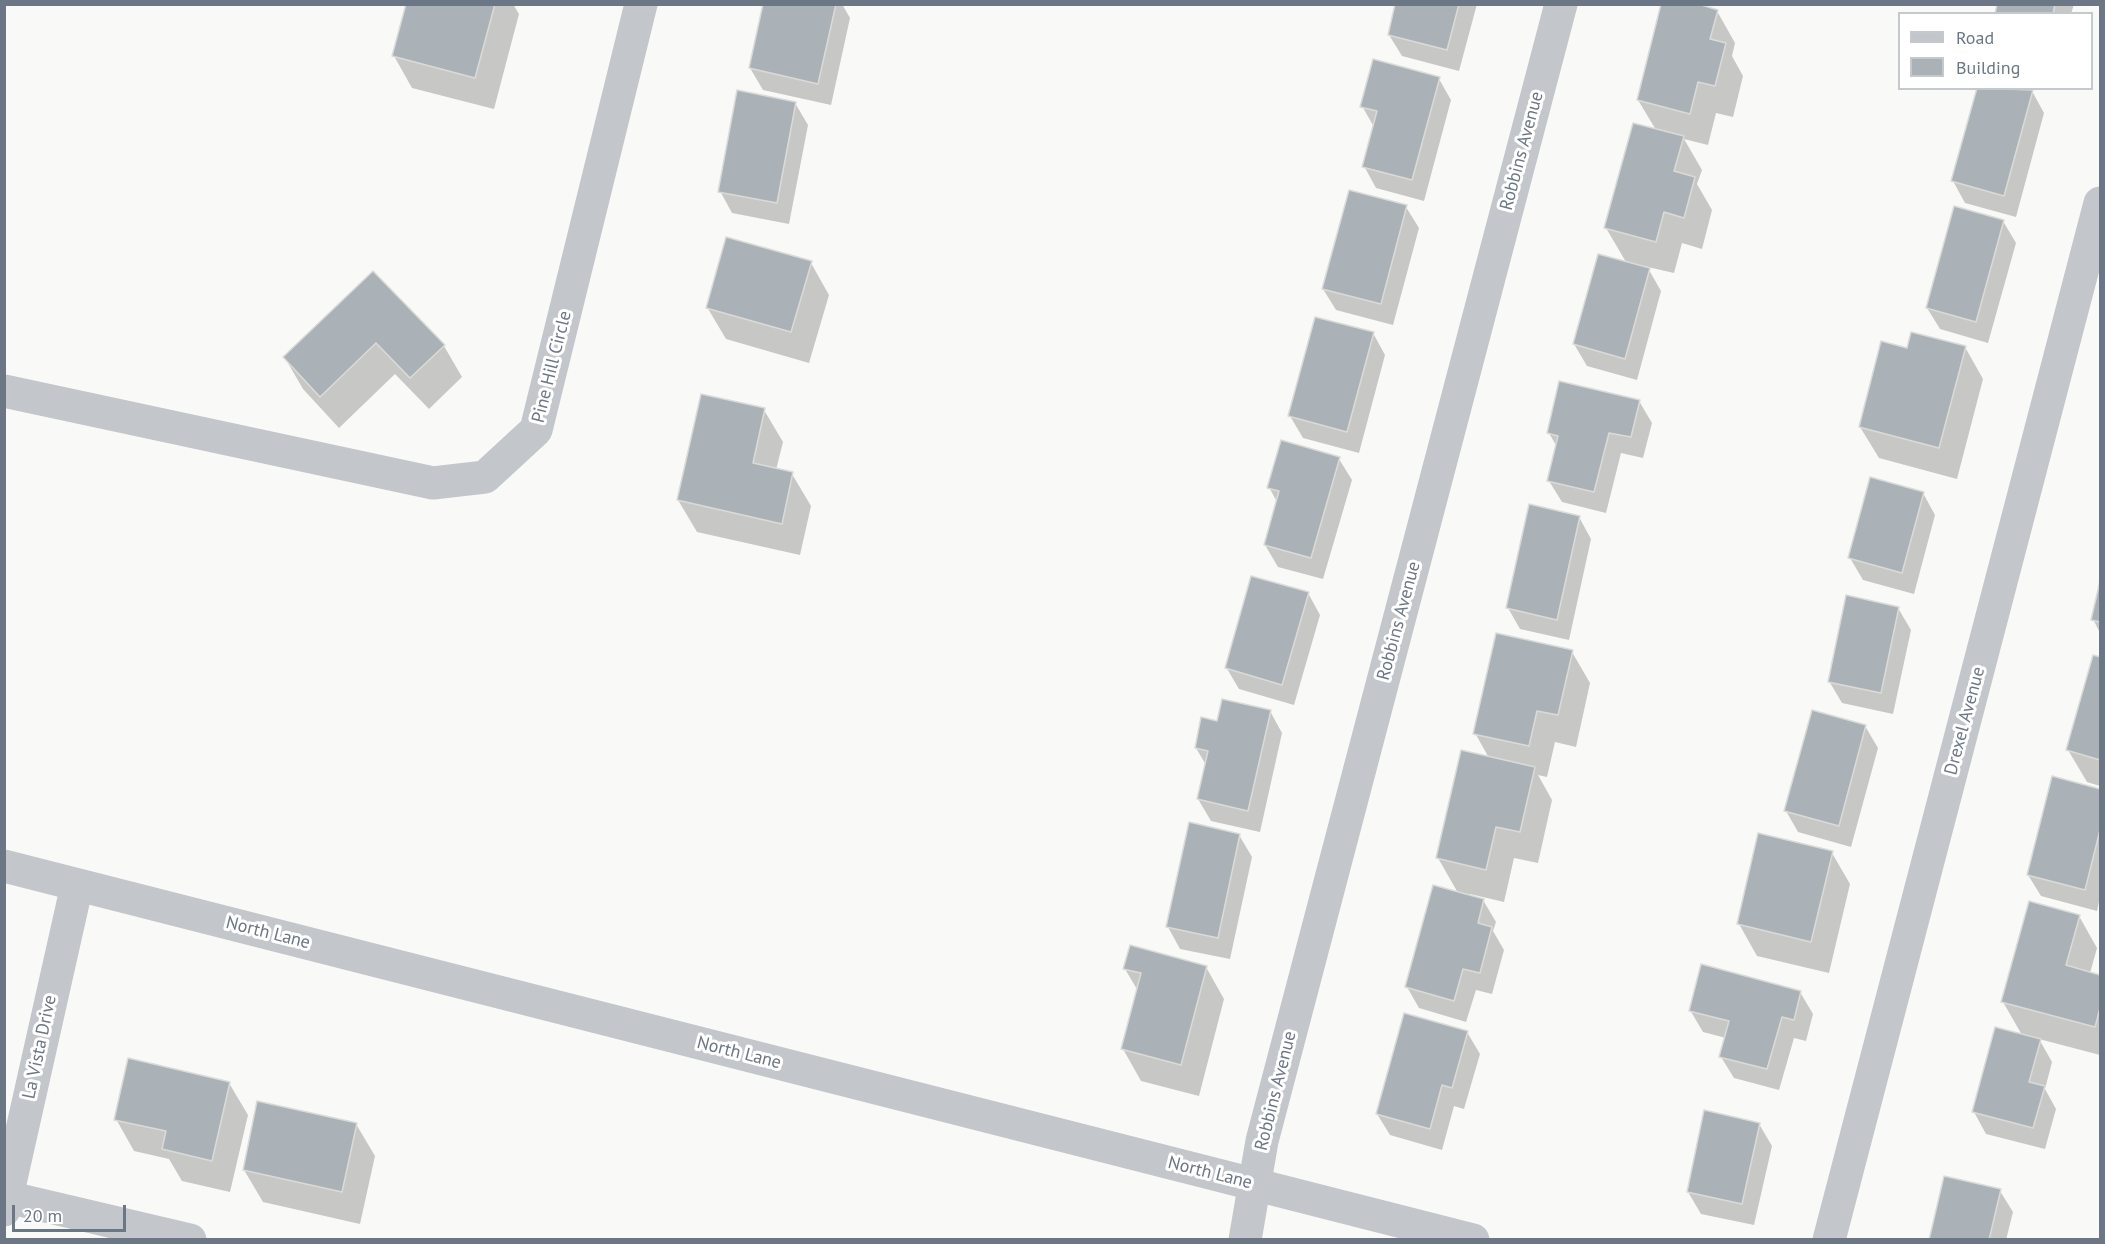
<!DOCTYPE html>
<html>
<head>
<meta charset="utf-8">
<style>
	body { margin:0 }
	#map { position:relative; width:2105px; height:1244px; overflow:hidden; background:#f9f9f7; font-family:"PT Sans",sans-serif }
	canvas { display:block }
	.frame { position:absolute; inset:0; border:6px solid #6b7785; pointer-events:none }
	.legend { position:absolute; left:1898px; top:12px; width:195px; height:78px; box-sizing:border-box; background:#fff; border:2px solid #c4c9ce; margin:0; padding:8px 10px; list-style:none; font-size:18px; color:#6b7785 }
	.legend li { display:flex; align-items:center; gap:12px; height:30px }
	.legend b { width:30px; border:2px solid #c4c9ce }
	.scale { position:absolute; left:12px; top:1205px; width:114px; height:27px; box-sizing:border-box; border:3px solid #6b7785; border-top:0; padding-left:8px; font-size:18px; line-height:21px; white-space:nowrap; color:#6b7785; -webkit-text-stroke:4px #fff; paint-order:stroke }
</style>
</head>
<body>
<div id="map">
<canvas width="2105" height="1244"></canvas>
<div class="frame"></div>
<ul class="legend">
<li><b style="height:8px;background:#c3c6ca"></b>Road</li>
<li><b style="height:16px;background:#aab1b7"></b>Building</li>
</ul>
<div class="scale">20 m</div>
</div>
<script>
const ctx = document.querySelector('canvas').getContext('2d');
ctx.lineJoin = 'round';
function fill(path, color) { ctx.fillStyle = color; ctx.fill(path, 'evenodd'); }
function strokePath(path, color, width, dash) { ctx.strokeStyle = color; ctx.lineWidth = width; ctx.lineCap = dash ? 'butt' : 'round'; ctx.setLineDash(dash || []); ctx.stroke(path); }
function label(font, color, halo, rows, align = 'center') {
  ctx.font = font + ' "PT Sans",sans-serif'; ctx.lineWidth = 6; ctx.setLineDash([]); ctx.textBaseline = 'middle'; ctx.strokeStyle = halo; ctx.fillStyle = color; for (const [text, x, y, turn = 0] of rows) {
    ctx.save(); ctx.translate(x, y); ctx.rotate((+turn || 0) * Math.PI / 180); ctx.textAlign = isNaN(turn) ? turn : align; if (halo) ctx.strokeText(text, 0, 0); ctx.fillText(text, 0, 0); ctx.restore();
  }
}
fill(new Path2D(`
	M 407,4 L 513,4 L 519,14 L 494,109 L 412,88 L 394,56 Z
	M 764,4 L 842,4 L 850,18 L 831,105 L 763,90 L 750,68 Z
	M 1397,4 L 1477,4 L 1459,71 L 1402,56 L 1389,35 Z
	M 1999,4 L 2074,4 L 2071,14 L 1996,14 Z
	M 1717,11 L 1735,43 L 1732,56 L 1743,76 L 1733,117 L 1716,113 L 1708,145 L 1684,139 L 1702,170 L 1697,184 L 1712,210 L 1702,249 L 1682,243 L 1674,273 L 1626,262 L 1606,228 L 1656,130 L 1638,100 Z
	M 1439,79 L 1451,100 L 1424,201 L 1376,188 L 1364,166 L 1374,127 L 1362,106 Z
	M 1979,88 L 2032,91 L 2044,113 L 2016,217 L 1965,203 L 1953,181 Z
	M 795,103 L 808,125 L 789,224 L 732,213 L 720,191 Z
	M 1406,207 L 1419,228 L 1393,325 L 1336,310 L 1323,289 Z
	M 2003,221 L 2016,243 L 1988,343 L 1940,329 L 1927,308 Z
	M 811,263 L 829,295 L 809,363 L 726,339 L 707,307 Z
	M 1649,270 L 1661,291 L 1637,380 L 1587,366 L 1574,344 Z
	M 373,273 L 444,346 L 462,377 L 429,409 L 395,374 L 339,428 L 303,389 L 285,358 Z
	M 1373,333 L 1385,355 L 1359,453 L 1303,438 L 1290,416 Z
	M 1965,347 L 1983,379 L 1957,479 L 1879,458 L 1860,427 L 1908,350 Z
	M 1639,401 L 1652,423 L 1643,458 L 1621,453 L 1606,513 L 1562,502 L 1549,481 L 1557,447 L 1549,433 Z
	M 764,410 L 783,442 L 776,470 L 792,474 L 811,506 L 800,555 L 697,532 L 678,500 Z
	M 1339,459 L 1352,480 L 1323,579 L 1278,567 L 1265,545 L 1277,502 L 1269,487 Z
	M 1923,493 L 1935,515 L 1914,594 L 1863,580 L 1850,558 Z
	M 1579,517 L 1591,539 L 1569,640 L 1520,629 L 1508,608 Z
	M 2100,588 L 2100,633 L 2093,619 Z
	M 1308,593 L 1320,615 L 1294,705 L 1239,689 L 1226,667 Z
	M 1898,608 L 1911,630 L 1893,714 L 1842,703 L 1829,681 Z
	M 1572,652 L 1590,683 L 1576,747 L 1555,742 L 1547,777 L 1538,775 L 1552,800 L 1538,863 L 1514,858 L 1504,902 L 1470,894 L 1470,896 L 1483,900 L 1496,922 L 1493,931 L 1504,950 L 1492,994 L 1476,990 L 1466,1022 L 1419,1008 L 1407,987 L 1458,893 L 1438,858 L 1489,758 L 1475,733 Z
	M 2094,657 L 2100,659 L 2100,786 L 2087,782 L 2068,750 Z
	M 1270,711 L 1282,733 L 1260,832 L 1211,821 L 1198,799 L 1206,765 L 1196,748 L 1219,723 Z
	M 1865,726 L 1878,748 L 1851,847 L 1798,832 L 1786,811 Z
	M 2054,778 L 2100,790 L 2100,897 L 2097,911 L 2041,896 L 2028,875 Z
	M 1239,835 L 1252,857 L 1230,959 L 1180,949 L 1168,927 Z
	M 1832,853 L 1850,884 L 1829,973 L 1757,956 L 1739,924 Z
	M 2079,916 L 2097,948 L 2090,973 L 2100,976 L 2100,1055 L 2039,1039 L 2052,1062 L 2045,1089 L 2056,1109 L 2045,1149 L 1986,1134 L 1974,1112 L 2022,1035 L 2003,1002 Z
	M 1206,967 L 1224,999 L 1199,1096 L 1141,1081 L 1123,1049 L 1138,991 L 1125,969 Z
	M 1800,992 L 1813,1014 L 1806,1041 L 1794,1038 L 1779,1090 L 1734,1078 L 1721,1057 L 1726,1038 L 1703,1032 L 1690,1010 Z
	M 1467,1032 L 1480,1054 L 1464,1109 L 1454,1106 L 1442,1150 L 1390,1135 L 1377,1114 Z
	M 229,1083 L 248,1115 L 230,1192 L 182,1181 L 169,1159 L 134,1151 L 116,1119 Z
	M 356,1124 L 375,1156 L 360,1224 L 263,1202 L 244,1170 Z
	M 1759,1124 L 1772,1146 L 1754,1225 L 1701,1214 L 1688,1192 Z
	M 2000,1191 L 2013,1212 L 2006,1240 L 1930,1240 Z`), '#0003');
const building = new Path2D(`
	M 406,4 L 495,4 L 475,78 L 392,56 Z
	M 763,4 L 836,4 L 818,84 L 749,68 Z
	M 1395,4 L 1459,4 L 1447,50 L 1388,35 Z
	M 1661,4 L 1698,4 L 1718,10 L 1710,39 L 1726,43 L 1715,86 L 1698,82 L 1690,114 L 1637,100 Z
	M 1997,4 L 2055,4 L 2053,14 L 1995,14 Z
	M 1373,59 L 1440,77 L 1412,180 L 1362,167 L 1377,111 L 1360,107 Z
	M 1977,88 L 2033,90 L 2004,196 L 1951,181 Z
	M 737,90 L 796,102 L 777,203 L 718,192 Z
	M 1633,123 L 1684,136 L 1674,171 L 1695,177 L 1684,218 L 1664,212 L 1656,242 L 1604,228 Z
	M 1349,190 L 1407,205 L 1381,304 L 1322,289 Z
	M 1954,206 L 2004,220 L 1976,322 L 1926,308 Z
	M 726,237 L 812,261 L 791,332 L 706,308 Z
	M 1598,254 L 1650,268 L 1625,359 L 1573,344 Z
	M 373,271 L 445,345 L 410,378 L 376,343 L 320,397 L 283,357 Z
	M 1315,317 L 1374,332 L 1347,432 L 1288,416 Z
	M 1911,332 L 1966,346 L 1939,448 L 1859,427 L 1881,341 L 1907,348 Z
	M 1559,381 L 1640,400 L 1631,437 L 1609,433 L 1594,492 L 1547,481 L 1558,436 L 1547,433 Z
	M 701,394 L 765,408 L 753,463 L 793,472 L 782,524 L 677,500 Z
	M 1281,440 L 1340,457 L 1311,558 L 1264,545 L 1279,491 L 1267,488 Z
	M 1870,477 L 1924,492 L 1902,573 L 1848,558 Z
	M 1529,504 L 1580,516 L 1557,620 L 1506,608 Z
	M 1251,576 L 1309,592 L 1282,685 L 1225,668 Z
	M 2100,581 L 2100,622 L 2091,620 Z
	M 1846,595 L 1899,607 L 1881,693 L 1828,682 Z
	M 1496,633 L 1573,650 L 1558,715 L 1537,711 L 1529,746 L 1473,734 Z
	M 2093,655 L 2100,657 L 2100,760 L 2066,750 Z
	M 1222,699 L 1271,710 L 1248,811 L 1197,799 L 1208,751 L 1195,748 L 1201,717 L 1217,721 Z
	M 1812,710 L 1866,725 L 1839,826 L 1784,811 Z
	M 1461,750 L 1535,767 L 1520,832 L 1496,827 L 1486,870 L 1436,858 Z
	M 2052,776 L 2100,789 L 2100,830 L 2085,890 L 2027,875 Z
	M 1189,822 L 1240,834 L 1218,938 L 1166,927 Z
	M 1758,833 L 1833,851 L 1811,942 L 1737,924 Z
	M 1433,885 L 1484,899 L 1478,923 L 1492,927 L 1480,973 L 1463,969 L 1454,1001 L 1405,987 Z
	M 2029,901 L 2080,915 L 2066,965 L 2100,975 L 2100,1008 L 2095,1027 L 2001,1002 Z
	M 1130,945 L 1207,966 L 1181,1065 L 1121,1049 L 1141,973 L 1123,969 Z
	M 1701,964 L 1801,991 L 1794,1020 L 1782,1017 L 1767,1069 L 1719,1057 L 1729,1021 L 1689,1011 Z
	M 1404,1013 L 1468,1031 L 1452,1088 L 1442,1085 L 1430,1129 L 1376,1114 Z
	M 1995,1027 L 2041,1039 L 2029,1082 L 2045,1086 L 2033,1128 L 1972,1112 Z
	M 128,1058 L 230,1082 L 212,1161 L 162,1149 L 166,1131 L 114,1120 Z
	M 257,1101 L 357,1123 L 342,1192 L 243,1170 Z
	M 1704,1110 L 1760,1123 L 1742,1204 L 1687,1192 Z
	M 1944,1176 L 2001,1189 L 1989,1240 L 1929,1240 Z`);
fill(building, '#aab1b7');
strokePath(building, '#dadbd9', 1.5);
strokePath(new Path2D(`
	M 4,391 L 433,483 L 485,477 L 536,430 L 641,4
	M 7,1197 L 190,1240
	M 4,1210 L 77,885
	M 1245,1240 L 1262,1141 L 1561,4
	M 1829,1240 L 2100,203`), '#c3c6ca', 33);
strokePath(new Path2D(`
	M 4,866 L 1473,1240`), '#c3c6ca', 33);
label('18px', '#6b7785', '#fff', [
	["Robbins Avenue",1522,151,-75],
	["Pine Hill Circle",552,367,-76],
	["Robbins Avenue",1399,621,-75],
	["Drexel Avenue",1965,721,-75],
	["North Lane",268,933,14],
	["La Vista Drive",40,1047,-78],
	["North Lane",739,1053,14],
	["Robbins Avenue",1276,1091,-76],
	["North Lane",1210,1173,14]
]);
</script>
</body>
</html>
